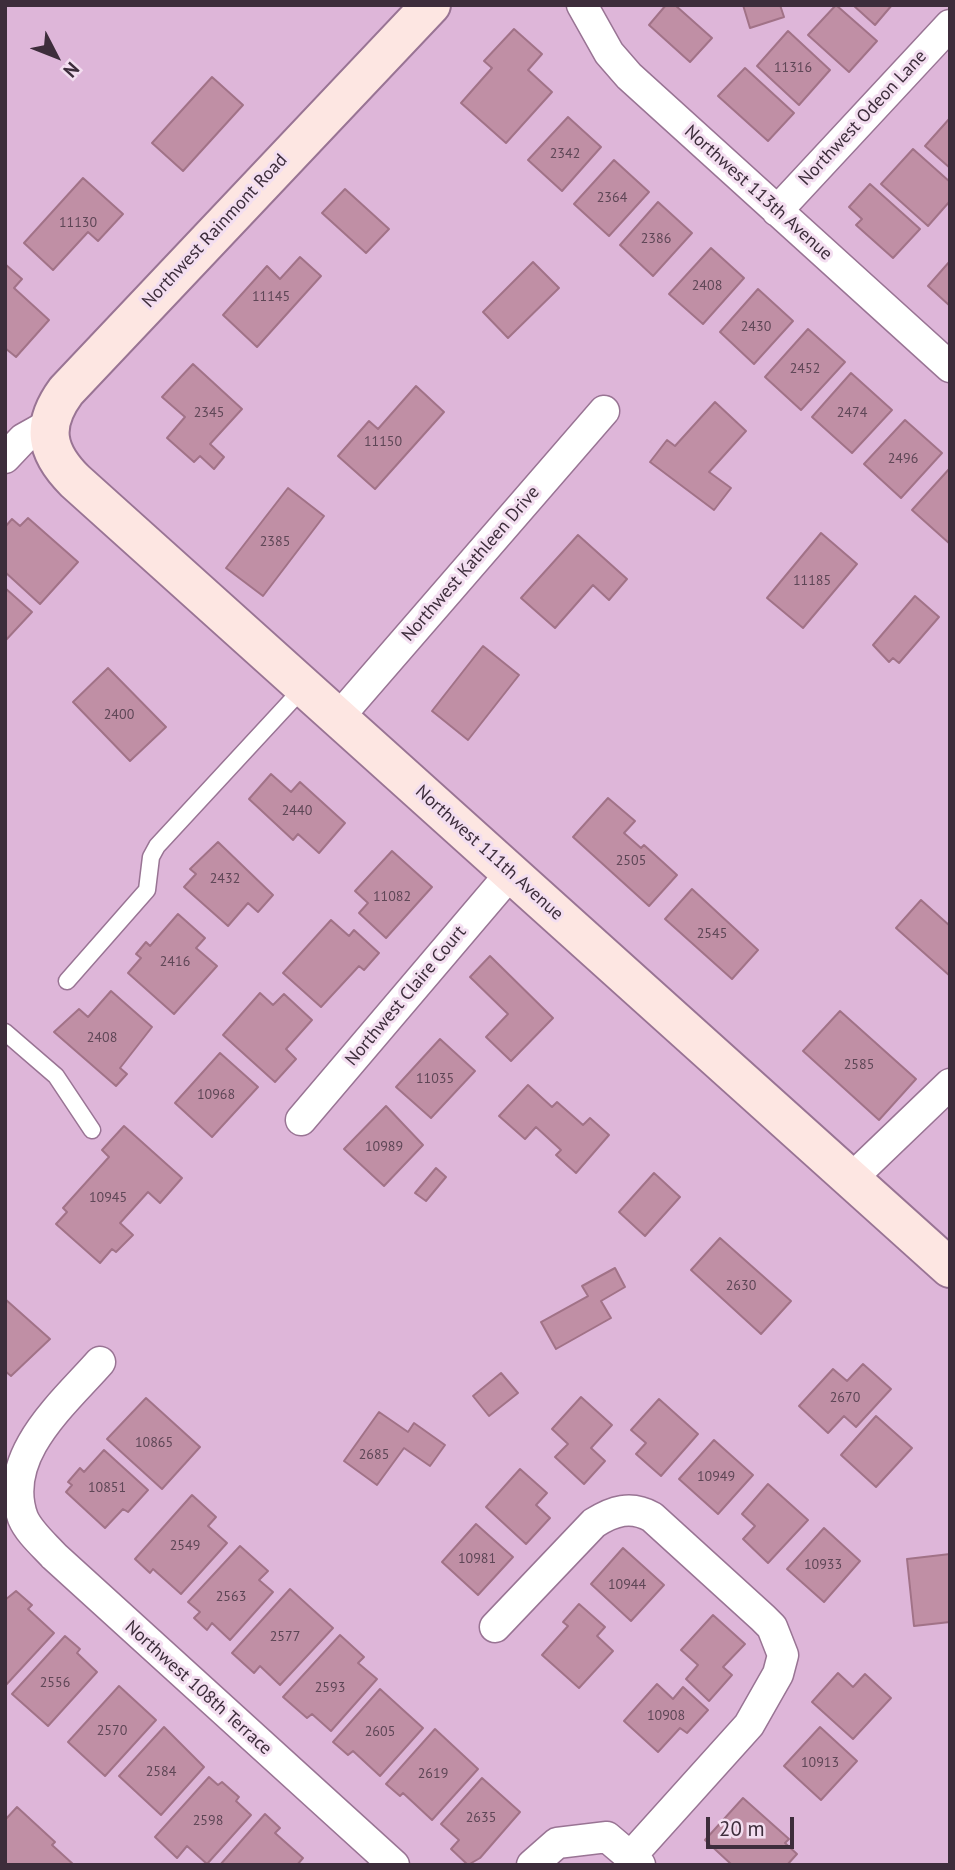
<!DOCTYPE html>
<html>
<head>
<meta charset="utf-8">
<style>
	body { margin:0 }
	#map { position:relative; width:955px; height:1870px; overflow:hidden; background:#deb6d9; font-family:"PT Sans",sans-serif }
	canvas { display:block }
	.frame { position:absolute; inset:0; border:7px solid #3d2d3b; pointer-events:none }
	.north { position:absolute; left:21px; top:21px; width:70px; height:70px; -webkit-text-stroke:5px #f3def0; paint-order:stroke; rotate:132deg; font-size:19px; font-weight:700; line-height:28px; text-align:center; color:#3d2d3b }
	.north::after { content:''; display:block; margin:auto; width:24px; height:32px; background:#3d2d3b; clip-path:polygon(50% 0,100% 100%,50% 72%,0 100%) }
	.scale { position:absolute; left:706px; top:1817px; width:88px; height:32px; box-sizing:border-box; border:4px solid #3d2d3b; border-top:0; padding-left:9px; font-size:21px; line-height:24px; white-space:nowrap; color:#3d2d3b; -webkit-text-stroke:5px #f3def0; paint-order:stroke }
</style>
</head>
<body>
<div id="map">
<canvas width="955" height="1870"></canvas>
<div class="frame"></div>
<div class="north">N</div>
<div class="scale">20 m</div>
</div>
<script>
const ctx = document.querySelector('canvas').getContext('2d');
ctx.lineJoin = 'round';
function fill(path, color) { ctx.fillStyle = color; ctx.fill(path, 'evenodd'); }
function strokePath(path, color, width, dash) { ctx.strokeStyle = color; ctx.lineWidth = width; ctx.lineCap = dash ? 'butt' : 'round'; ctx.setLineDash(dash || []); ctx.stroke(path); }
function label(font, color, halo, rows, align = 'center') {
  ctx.font = font + ' "PT Sans",sans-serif'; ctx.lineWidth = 6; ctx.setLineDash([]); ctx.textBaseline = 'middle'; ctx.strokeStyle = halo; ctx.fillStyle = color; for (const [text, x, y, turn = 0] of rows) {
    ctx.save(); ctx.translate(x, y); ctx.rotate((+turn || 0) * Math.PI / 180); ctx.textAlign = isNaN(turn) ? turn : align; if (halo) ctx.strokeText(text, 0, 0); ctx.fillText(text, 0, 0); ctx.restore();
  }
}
const building = new Path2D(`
	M 666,5 L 675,5 L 712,38 L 690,62 L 649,25 Z
	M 743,5 L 780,5 L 784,17 L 750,28 Z
	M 836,5 L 877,41 L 849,72 L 808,35 Z
	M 853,5 L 892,5 L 875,25 Z
	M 514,29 L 542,54 L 528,70 L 552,92 L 506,143 L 461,103 L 492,68 L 484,61 Z
	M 788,31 L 830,70 L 799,105 L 757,66 Z
	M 745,68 L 794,113 L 768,141 L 718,96 Z
	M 212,77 L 243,105 L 183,171 L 152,143 Z
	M 568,117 L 601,147 L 562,191 L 528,160 Z
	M 950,118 L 950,168 L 925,146 Z
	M 913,149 L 950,182 L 950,201 L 928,226 L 881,184 Z
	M 614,160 L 649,192 L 609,236 L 574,204 Z
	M 83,178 L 123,214 L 98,241 L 88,232 L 53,270 L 24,243 Z
	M 870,184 L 920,229 L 893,258 L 856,225 L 862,219 L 849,207 Z
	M 345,189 L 389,229 L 366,253 L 322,213 Z
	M 658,202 L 692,233 L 653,276 L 620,245 Z
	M 711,248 L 744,278 L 703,324 L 669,294 Z
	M 300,257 L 321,276 L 257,347 L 223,315 L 267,266 L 280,279 Z
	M 950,261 L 950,306 L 928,286 Z
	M 533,262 L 559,288 L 508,338 L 483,312 Z
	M 5,264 L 22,279 L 14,288 L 49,320 L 16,357 L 5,348 Z
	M 758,289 L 793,321 L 754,364 L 720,332 Z
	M 808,329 L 845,362 L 801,410 L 765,377 Z
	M 193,364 L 242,409 L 210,444 L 224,457 L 214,469 L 200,456 L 194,462 L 167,438 L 185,417 L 162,397 Z
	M 851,373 L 892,410 L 852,453 L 812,417 Z
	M 416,386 L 444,412 L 375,489 L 338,456 L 369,421 L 378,429 Z
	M 715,402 L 746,431 L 709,472 L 731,488 L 714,510 L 650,462 L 667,440 L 675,446 Z
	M 905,420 L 942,453 L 901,498 L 864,464 Z
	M 950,468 L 950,544 L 912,510 Z
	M 288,488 L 324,516 L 263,596 L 226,568 Z
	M 28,518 L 78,562 L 40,604 L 5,572 L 5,527 L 12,519 L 20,526 Z
	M 821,533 L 857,564 L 803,628 L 767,598 Z
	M 578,535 L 627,579 L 609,600 L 593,585 L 555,628 L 521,598 Z
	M 5,588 L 32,612 L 5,641 Z
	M 915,596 L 939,617 L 899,663 L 893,658 L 889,662 L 873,645 Z
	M 483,646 L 519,675 L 468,740 L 432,711 Z
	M 108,668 L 166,727 L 130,761 L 73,702 Z
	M 271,774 L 291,792 L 300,782 L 345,823 L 319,853 L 298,834 L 293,840 L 249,799 Z
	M 608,798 L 635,821 L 624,833 L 641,848 L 644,845 L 677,875 L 649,906 L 573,837 Z
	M 218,842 L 273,895 L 258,912 L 248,903 L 228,926 L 184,887 L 196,874 L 190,869 Z
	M 392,851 L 432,887 L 386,938 L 359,913 L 368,903 L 355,891 Z
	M 692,889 L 758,950 L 732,979 L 665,919 Z
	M 921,900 L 950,926 L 950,976 L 896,928 Z
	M 178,914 L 205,938 L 196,948 L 217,966 L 174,1014 L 128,973 L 141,958 L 136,954 L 146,942 L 150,946 Z
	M 331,920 L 349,936 L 354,930 L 379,953 L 364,970 L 359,966 L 321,1007 L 283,973 Z
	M 490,956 L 553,1018 L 511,1061 L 486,1037 L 508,1014 L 470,977 Z
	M 111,991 L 152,1027 L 120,1068 L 127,1074 L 116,1086 L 54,1032 L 79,1009 L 88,1017 Z
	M 260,993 L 273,1005 L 284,994 L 312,1020 L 286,1049 L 296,1059 L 275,1082 L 223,1035 Z
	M 840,1011 L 916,1079 L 879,1120 L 803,1051 Z
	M 440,1039 L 475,1071 L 431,1118 L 396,1087 Z
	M 220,1053 L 258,1087 L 212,1137 L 175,1103 Z
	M 528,1085 L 552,1107 L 557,1102 L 583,1125 L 590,1118 L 609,1135 L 576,1173 L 556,1155 L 561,1150 L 536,1127 L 525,1139 L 499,1116 Z
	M 386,1106 L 423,1145 L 384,1186 L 344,1149 Z
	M 124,1126 L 182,1178 L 160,1203 L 148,1192 L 120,1223 L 133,1235 L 116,1252 L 112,1249 L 100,1263 L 56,1224 L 67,1212 L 63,1208 L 109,1157 L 102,1150 Z
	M 436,1168 L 446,1177 L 426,1201 L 415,1193 Z
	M 654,1173 L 680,1197 L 645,1236 L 619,1212 Z
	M 720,1238 L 791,1301 L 761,1334 L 691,1270 Z
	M 615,1268 L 625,1287 L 601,1301 L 611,1318 L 556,1349 L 541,1322 L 588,1296 L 582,1286 Z
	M 5,1299 L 50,1339 L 11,1376 L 5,1371 Z
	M 863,1364 L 891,1389 L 856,1427 L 844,1416 L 828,1433 L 799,1406 L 833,1369 L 847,1381 Z
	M 501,1373 L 518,1393 L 489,1416 L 473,1396 Z
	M 581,1397 L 612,1425 L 591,1448 L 605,1461 L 584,1484 L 555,1457 L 568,1444 L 552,1429 Z
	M 146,1398 L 200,1447 L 162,1489 L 107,1439 Z
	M 659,1399 L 698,1434 L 661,1476 L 636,1454 L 646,1443 L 631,1430 Z
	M 379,1412 L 408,1432 L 414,1423 L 445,1445 L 430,1466 L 404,1448 L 377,1485 L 344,1461 Z
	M 876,1416 L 912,1448 L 876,1487 L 841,1455 Z
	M 714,1440 L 753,1475 L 718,1514 L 679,1479 Z
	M 104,1450 L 148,1490 L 128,1512 L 123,1509 L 105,1528 L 66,1492 L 72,1485 L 68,1482 L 80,1468 L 84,1472 Z
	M 520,1469 L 547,1493 L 536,1505 L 550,1518 L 526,1544 L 486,1507 Z
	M 768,1484 L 808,1520 L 768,1563 L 743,1539 L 755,1526 L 742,1514 Z
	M 192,1495 L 216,1517 L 208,1526 L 227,1543 L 181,1594 L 153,1569 L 150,1573 L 135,1559 Z
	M 476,1524 L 513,1557 L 478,1595 L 442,1562 Z
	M 824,1528 L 860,1561 L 824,1602 L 787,1569 Z
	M 240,1546 L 268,1571 L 259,1580 L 273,1592 L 230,1640 L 212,1623 L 207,1630 L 194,1618 L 200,1612 L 188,1602 Z
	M 623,1548 L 664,1585 L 631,1621 L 591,1584 Z
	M 950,1554 L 950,1622 L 914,1626 L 907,1559 Z
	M 290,1589 L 333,1628 L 280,1685 L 260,1666 L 254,1673 L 232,1653 Z
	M 16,1591 L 32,1605 L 28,1609 L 54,1633 L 5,1686 L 5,1600 Z
	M 579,1604 L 605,1627 L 597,1636 L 613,1651 L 579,1688 L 542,1655 L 568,1626 L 563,1622 Z
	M 713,1615 L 745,1644 L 723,1667 L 732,1675 L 709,1701 L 686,1679 L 698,1665 L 681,1650 Z
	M 340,1635 L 364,1657 L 358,1663 L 377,1679 L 331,1731 L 312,1714 L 307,1718 L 283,1697 Z
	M 65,1636 L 80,1649 L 77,1653 L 97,1672 L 48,1726 L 12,1694 Z
	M 838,1673 L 853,1687 L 865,1674 L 891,1698 L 853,1739 L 812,1702 Z
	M 657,1684 L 673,1699 L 683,1687 L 708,1710 L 687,1733 L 680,1728 L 658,1752 L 624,1721 Z
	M 119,1686 L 156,1720 L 105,1776 L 68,1742 Z
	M 380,1689 L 423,1728 L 380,1776 L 353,1751 L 348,1755 L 333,1742 Z
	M 164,1727 L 204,1767 L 161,1815 L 119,1776 Z
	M 820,1727 L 857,1761 L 821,1800 L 784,1766 Z
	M 435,1729 L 478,1769 L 432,1820 L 403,1793 L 400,1796 L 386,1784 Z
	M 209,1777 L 218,1785 L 222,1782 L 239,1797 L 236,1801 L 251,1815 L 207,1864 L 187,1846 L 177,1858 L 155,1837 Z
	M 482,1778 L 520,1812 L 480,1858 L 468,1865 L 451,1849 L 459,1840 L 441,1824 Z
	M 743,1798 L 789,1839 L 785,1843 L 797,1854 L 787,1865 L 732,1865 L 705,1840 Z
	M 17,1807 L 55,1842 L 52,1845 L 74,1865 L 5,1865 L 5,1820 Z
	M 265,1814 L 280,1828 L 275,1833 L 303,1858 L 297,1865 L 220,1865 Z`);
fill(building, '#c08fa5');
strokePath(building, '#a17287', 2);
const lane = new Path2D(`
	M 67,981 L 147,890 L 151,857 L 157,846 L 305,686
	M 5,1032 L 56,1076 L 92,1130`);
const street = new Path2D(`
	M 582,5 L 609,53 L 629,76 L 950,367
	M 777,211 L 950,25
	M 5,458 L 23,439 L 48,425
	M 338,718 L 604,411
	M 301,1120 L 511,873
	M 852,1178 L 950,1084
	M 100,1362 C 64,1403 0,1456 23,1518 C 29,1532 43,1544 54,1556 L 394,1865
	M 495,1627 L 594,1523 C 613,1511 631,1505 652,1517 L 763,1618 L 772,1627 L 783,1655 L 778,1674 L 749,1725 L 631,1856
	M 532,1865 L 557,1843 L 607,1837 L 640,1865`);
const secondary = new Path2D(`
	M 431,5 L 66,391 C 41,425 45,451 75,481 L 950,1268`);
strokePath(lane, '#997494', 19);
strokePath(street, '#997494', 33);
strokePath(secondary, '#997494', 42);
strokePath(lane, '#fff', 16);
strokePath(street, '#fff', 30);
strokePath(secondary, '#fde6e2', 38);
label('14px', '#5e4656', null, [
	["11316",793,68],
	["2342",565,154],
	["2364",612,198],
	["11130",78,223],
	["2386",656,239],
	["2408",707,286],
	["11145",271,297],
	["2430",756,327],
	["2452",805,369],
	["2345",209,413],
	["2474",852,413],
	["11150",383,442],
	["2496",903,459],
	["2385",275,542],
	["11185",812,581],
	["2400",119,715],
	["2440",297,811],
	["2505",631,861],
	["2432",225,879],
	["11082",392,897],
	["2545",712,934],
	["2416",175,962],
	["2408",102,1038],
	["2585",859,1065],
	["11035",435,1079],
	["10968",216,1095],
	["10989",384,1147],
	["10945",108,1198],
	["2630",741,1286],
	["2670",845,1398],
	["10865",154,1443],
	["2685",374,1455],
	["10949",716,1477],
	["10851",107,1488],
	["2549",185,1546],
	["10981",477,1559],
	["10933",823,1565],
	["10944",627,1585],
	["2563",231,1597],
	["2577",285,1637],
	["2556",55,1683],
	["2593",330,1688],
	["10908",666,1716],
	["2570",112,1731],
	["2605",380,1732],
	["10913",820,1763],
	["2584",161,1772],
	["2619",433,1774],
	["2635",481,1818],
	["2598",208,1821]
]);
label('18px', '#3d2d3b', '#f3def0', [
	["Northwest Odeon Lane",863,118,-47],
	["Northwest 113th Avenue",758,193,42],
	["Northwest Rainmont Road",215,231,-47],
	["Northwest Kathleen Drive",471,564,-49],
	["Northwest 111th Avenue",489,853,42],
	["Northwest Claire Court",406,996,-50],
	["Northwest 108th Terrace",198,1688,42]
]);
</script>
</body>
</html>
